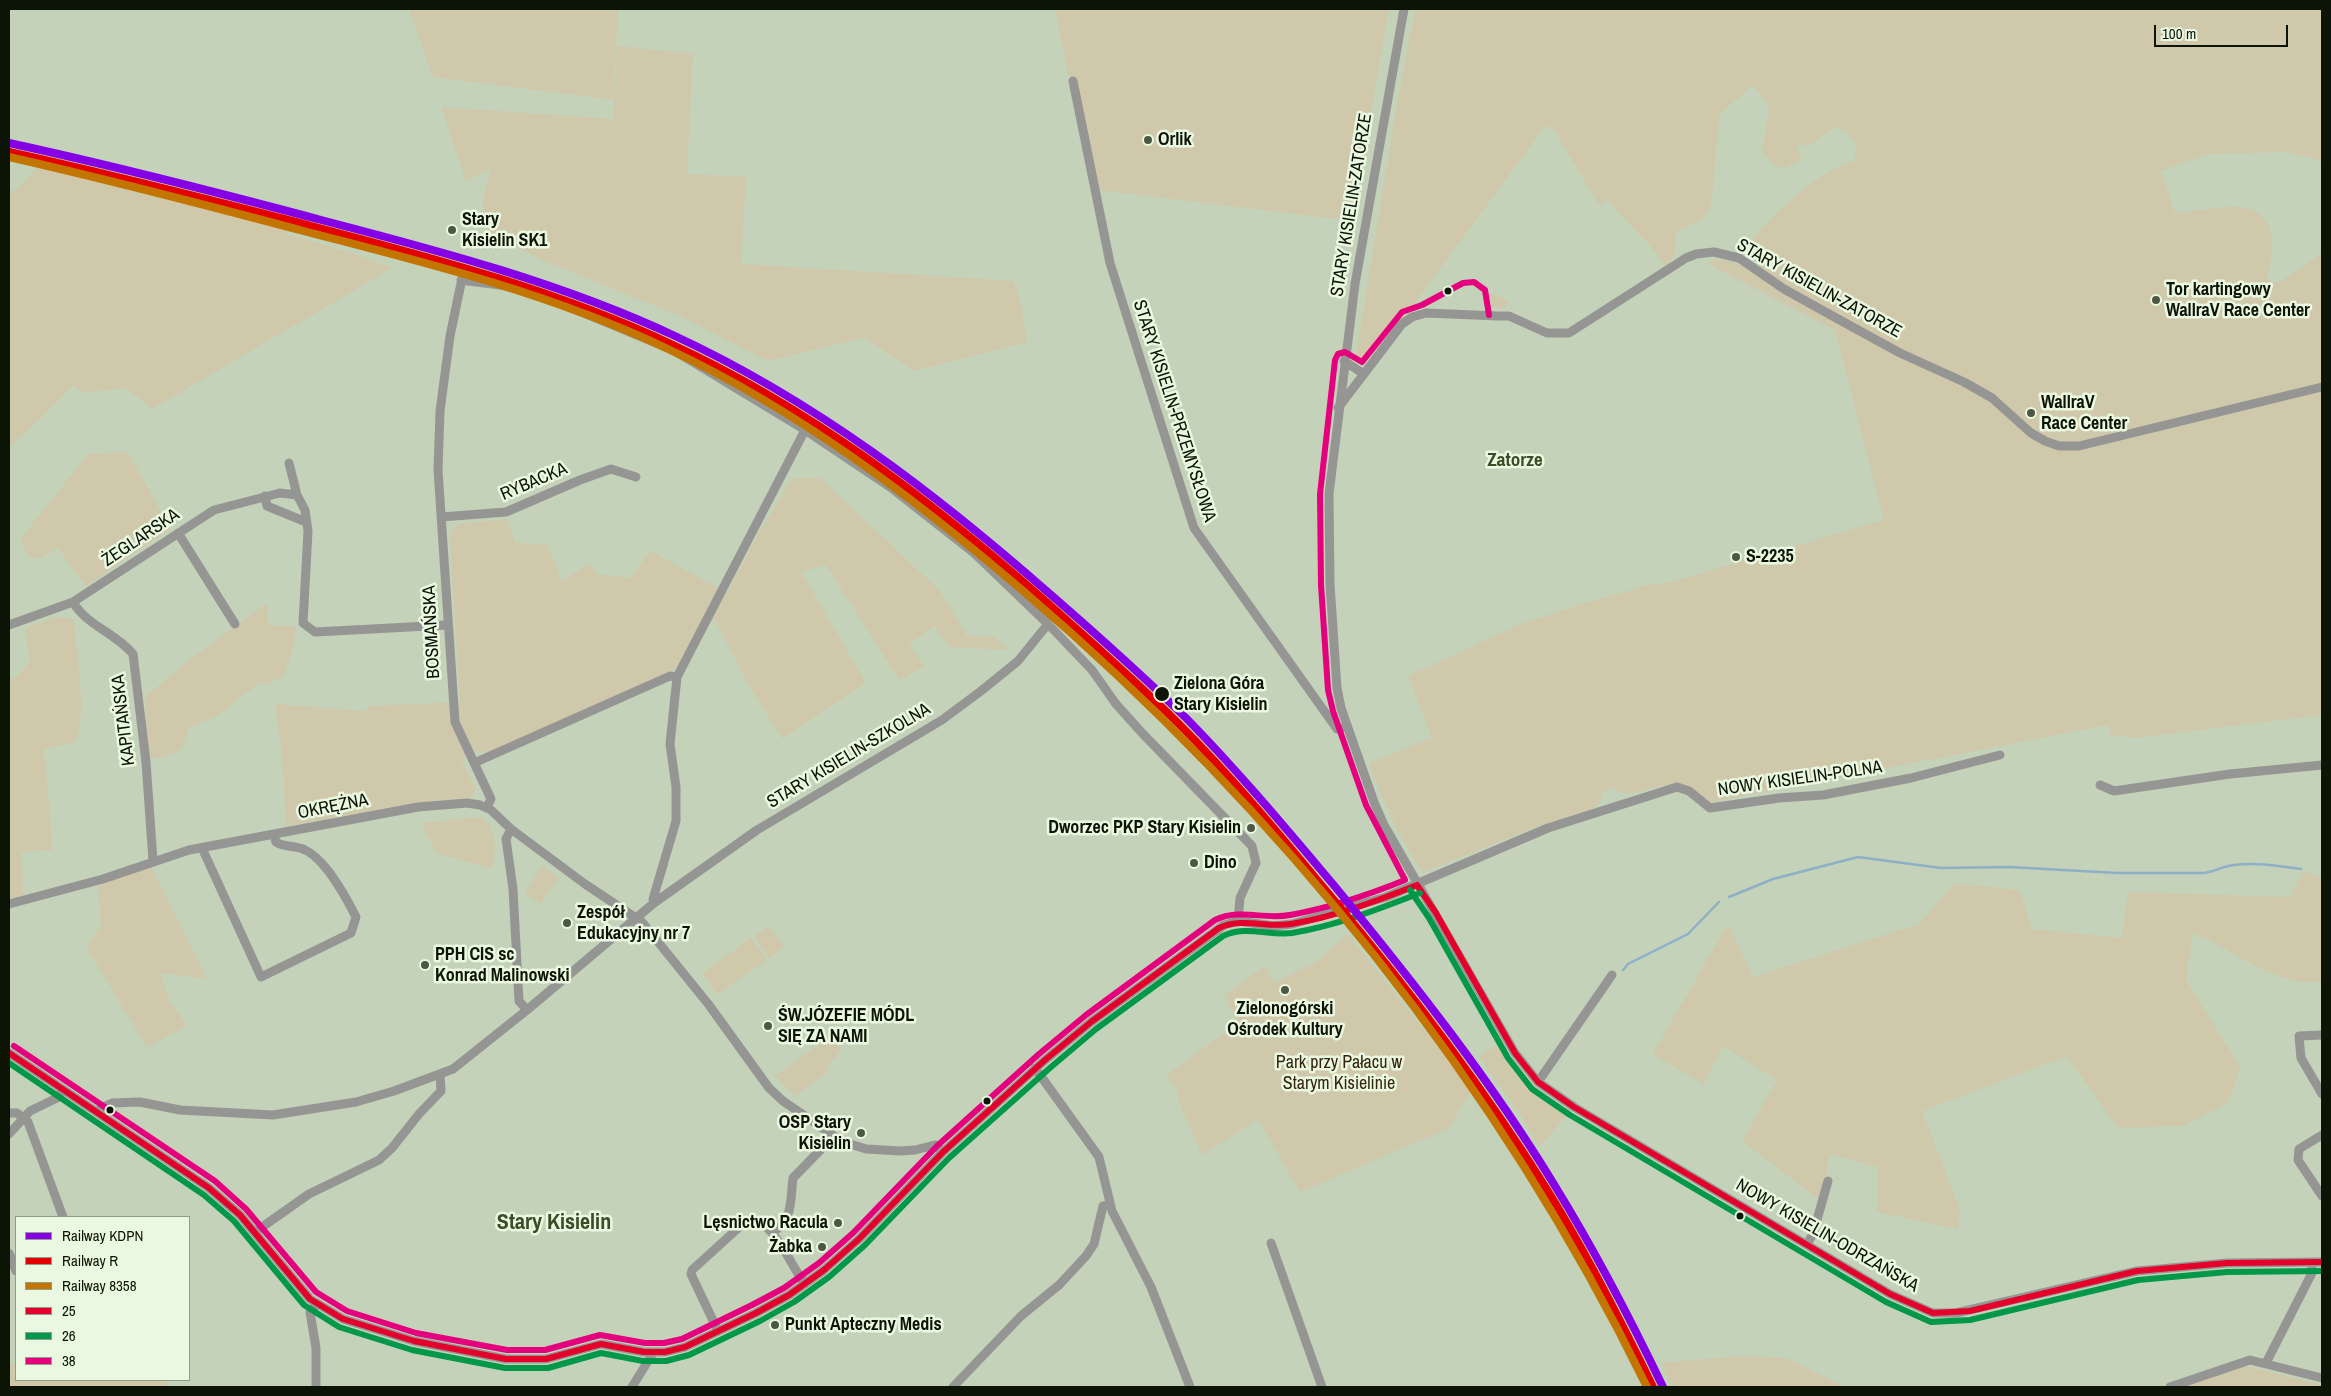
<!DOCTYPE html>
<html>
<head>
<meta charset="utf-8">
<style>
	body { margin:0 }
	#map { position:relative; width:2331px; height:1396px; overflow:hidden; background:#c3d2b8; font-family:"Archivo Narrow",sans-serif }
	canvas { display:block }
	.frame { position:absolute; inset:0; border:10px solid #0c1505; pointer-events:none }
	.legend { position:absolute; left:15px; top:1216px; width:175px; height:165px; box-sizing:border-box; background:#ebf8e1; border:1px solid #929d89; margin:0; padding:6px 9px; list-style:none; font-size:15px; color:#0c1505 }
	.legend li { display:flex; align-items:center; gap:10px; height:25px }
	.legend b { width:25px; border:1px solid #929d89 }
	.scale { position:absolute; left:2154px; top:25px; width:134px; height:22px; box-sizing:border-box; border:2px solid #0c1505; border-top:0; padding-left:6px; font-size:15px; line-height:18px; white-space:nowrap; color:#0c1505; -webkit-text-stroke:4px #ebf8e1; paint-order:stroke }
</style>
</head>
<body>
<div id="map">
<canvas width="2331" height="1396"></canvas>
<div class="frame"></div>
<ul class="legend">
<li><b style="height:6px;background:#8500e5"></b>Railway KDPN</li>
<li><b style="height:6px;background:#e50000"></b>Railway R</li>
<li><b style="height:6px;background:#c27501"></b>Railway 8358</li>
<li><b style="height:6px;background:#e4002b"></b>25</li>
<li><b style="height:6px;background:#019849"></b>26</li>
<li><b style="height:6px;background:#e5007d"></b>38</li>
</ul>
<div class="scale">100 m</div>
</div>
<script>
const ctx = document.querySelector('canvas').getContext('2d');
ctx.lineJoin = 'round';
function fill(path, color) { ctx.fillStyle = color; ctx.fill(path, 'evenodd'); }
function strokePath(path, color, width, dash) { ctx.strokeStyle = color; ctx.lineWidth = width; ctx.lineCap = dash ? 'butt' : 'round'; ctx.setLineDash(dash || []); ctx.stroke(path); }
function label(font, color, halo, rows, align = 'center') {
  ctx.font = font + ' "Archivo Narrow",sans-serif'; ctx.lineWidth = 5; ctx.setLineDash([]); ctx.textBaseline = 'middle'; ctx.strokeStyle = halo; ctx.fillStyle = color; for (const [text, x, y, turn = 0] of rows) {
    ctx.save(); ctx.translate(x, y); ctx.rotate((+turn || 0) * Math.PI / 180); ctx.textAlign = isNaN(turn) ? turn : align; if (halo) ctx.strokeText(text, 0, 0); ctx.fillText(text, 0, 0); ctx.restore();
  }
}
fill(new Path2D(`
	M 409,9 L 618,9 L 613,100 L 433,77 Z
	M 1055,9 L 1389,9 L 1352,221 L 1099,190 L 1077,80 L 1069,79 Z
	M 1415,9 L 2322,9 L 2322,161 L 2289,152 L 2209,154 L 2160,171 L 2175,213 L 2236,206 C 2278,211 2276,246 2267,277 L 2271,283 L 2280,282 L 2322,254 L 2322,715 L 2137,738 L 2111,735 L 2108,725 L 1711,802 C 1699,796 1681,786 1667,786 C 1646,785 1630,802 1610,787 L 1603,793 L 1598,805 L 1590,810 L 1536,827 L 1423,872 C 1400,839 1384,803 1370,766 L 1370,763 L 1432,738 L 1408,676 L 1521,624 L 1579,605 L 1649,585 L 1675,581 L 1884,520 L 1835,330 L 1706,263 C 1725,254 1736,264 1754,272 L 1763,263 L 1752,239 C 1777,213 1818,169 1854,162 L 1857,146 L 1847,132 L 1835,127 L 1810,145 L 1800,145 L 1796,148 L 1802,159 L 1785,168 L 1774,166 L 1762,151 L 1769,106 L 1753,85 L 1720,114 L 1711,205 L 1703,219 L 1676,232 C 1678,245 1675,259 1665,266 L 1653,249 L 1607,200 L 1599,205 L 1555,131 L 1546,125 L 1419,297 L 1368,359 L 1355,360 L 1397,106 Z
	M 617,46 L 693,54 L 687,174 L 746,177 L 741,264 L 1013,281 L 1021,303 L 1027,342 L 915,371 L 864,338 L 768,361 L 680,316 L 542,260 L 489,232 C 480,206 482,195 491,169 L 466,181 L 441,107 L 613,119 Z
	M 40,165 L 280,225 L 289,235 L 352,253 L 392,268 L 152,409 L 126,388 L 82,393 L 74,385 L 9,448 L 9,193 L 18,188 Z
	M 1485,292 L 1508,300 L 1505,308 L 1489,307 Z
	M 128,452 L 170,529 L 86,586 L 58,548 L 41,558 L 29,557 L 20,539 L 88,454 Z
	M 793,478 L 820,478 L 939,590 L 967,636 L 993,636 L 1009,650 L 949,647 L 935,626 L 909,644 L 924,666 L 900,681 L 826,565 L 801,572 L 866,683 L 782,739 L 747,682 L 714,618 L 688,663 L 491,752 L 478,751 L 461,760 L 476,790 L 471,798 L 434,801 L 286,826 L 282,756 L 275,704 L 367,711 L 367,706 L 460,702 L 450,533 L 458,524 L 507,519 L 515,543 L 547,544 L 562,581 L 590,564 L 597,574 L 631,578 L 650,551 L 727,593 L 759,533 Z
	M 267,603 L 269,626 L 296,626 L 293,650 L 282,678 L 273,680 L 273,683 L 258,684 L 217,716 L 189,728 L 181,750 L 163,757 L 145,759 L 146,696 L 192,658 Z
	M 56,617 L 74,619 C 76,650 88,717 75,742 L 44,749 L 53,850 L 21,852 L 24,903 L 9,908 L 9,679 L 15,678 L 30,662 L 25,628 Z
	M 482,817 C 496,831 497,848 492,867 L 487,868 L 437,853 L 421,823 Z
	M 541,866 L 559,877 L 541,904 L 525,894 Z
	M 151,867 L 207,979 L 160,973 L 169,999 L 187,1026 L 147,1047 L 87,948 L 101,925 L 98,885 Z
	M 2303,871 L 2322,878 L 2322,981 C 2279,990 2232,948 2193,933 L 2186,980 L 2240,1067 L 2229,1102 L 2184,1126 L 2118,1128 L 2067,1056 L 1922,1111 L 1960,1210 L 1958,1229 L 1877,1212 L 1878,1167 L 1829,1154 L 1828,1168 L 1820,1200 L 1742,1141 L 1777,1080 L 1723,1046 L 1703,1084 L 1653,1054 L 1728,924 L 1753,977 L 1919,924 L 1955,883 L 2019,890 L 2032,929 L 2122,938 L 2128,892 L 2291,897 Z
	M 769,926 L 784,947 L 769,958 L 754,936 Z
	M 1347,934 L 1472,1090 L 1449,1128 L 1300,1192 L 1258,1119 L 1202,1155 L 1179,1102 L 1178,1092 L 1167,1075 L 1238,1023 L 1224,996 L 1265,965 L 1274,983 L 1318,961 Z
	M 751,938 L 767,960 L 717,994 L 702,973 Z
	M 832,1036 L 841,1050 L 826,1068 L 826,1073 L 795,1096 L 775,1076 Z
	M 1500,1044 L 1541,1092 L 1571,1111 L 1539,1147 L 1521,1115 L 1479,1057 Z
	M 1740,1356 L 1786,1358 L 1845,1387 L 1672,1387 L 1661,1363 Z
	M 9,1361 L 16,1365 L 16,1380 L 165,1380 L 168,1387 L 9,1387 Z
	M 2245,1366 L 2322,1385 L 2322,1387 L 2180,1387 Z`), '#d0c8ab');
strokePath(new Path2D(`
	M 1729,897 L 1773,879 L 1858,857 L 1941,868 L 2009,867 L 2117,873 L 2204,873 C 2214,872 2223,866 2234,865 C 2256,862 2279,866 2301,869
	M 1623,970 L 1628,964 L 1688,934 L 1719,902`), '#8eb0c7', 2.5);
strokePath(new Path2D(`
	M 1404,9 L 1355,284 L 1329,494 L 1330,584 L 1337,688 L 1341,708 L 1374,802 L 1384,825 L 1515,1053 L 1538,1082 L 1574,1107 L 1890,1294 L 1933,1313 L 1956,1313 L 2137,1271 L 2227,1263 L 2322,1262
	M 1073,81 L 1110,263 L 1194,528 L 1332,722 L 1337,729 L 1348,727
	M 463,274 L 450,336 L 440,411 L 438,470 L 455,722 L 491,799 L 487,807
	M 461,280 L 500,285 L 541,295 L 673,350 L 805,430 L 890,487 L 974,553 L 1048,624 L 1092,670 L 1116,704 L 1143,734 L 1252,846 L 1256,863 L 1240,898 L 1238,921
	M 1344,361 L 1364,374
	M 1338,408 L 1402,324 L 1412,317 L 1426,313 L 1498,316 L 1509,316 L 1547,333 L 1569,333 L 1686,258 L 1696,254 L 1714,252 L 1739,258 L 1784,289 L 1838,319 L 1900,353 L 1964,382 L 1992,398 L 2031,433 L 2045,441 L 2059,446 L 2079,446 L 2322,387
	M 289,463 L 297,495 L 305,510 L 308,531 L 303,623 L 315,632 L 447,625
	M 265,496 L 267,506 L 306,522
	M 441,517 L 506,512 L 580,480 L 611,469 L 636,477
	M 178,533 L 235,624
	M 73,602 C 87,626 116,633 133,654 L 146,762 L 153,861
	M 9,625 L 73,602 L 214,510 L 280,493 L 297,495
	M 474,763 L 670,676 L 677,677
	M 2100,785 L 2114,791 L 2230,774 L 2322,765
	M 511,829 L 506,839 L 513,889 L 519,1001 L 527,1010
	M 202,848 L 261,977 L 351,933 L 356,917 C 346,897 325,859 305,850 C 296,845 285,848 276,842 L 274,835
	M 654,903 L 653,899 L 676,821 L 676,787 L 670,744 L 677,677 L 805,430
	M 9,904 L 103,879 L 189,850 L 418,807 L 467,803 L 480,805 L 491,810 L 511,829 L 585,884 L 642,922 L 709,1005 L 769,1088 L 783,1101 L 834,1136 L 850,1144 L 866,1149 L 900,1151 L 915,1150 L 935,1145 L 943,1152
	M 2322,1035 L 2299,1036 L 2301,1058 L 2322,1094
	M 9,1053 L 209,1188 L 240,1215 L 310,1299 L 343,1319 L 414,1341 L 506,1359 L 546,1359 L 601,1344 L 644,1352 L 665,1352 L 685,1347 L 756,1313 L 789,1295 L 824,1270 L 859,1239 L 943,1152 L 1045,1060 L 1091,1022 L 1224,925 L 1238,921 L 1274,926 L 1292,924 L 1386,897 L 1548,828 L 1677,787 L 1689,791 L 1710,808 L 1779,798 L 1823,795 L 1911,778 L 2000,755
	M 1035,1068 L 1099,1157 L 1112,1211 L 1151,1287 L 1190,1387
	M 1538,1082 L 1612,975
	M 98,1112 L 101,1108 L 112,1103 L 140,1102 L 180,1110 L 273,1115 L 356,1102 L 394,1091 L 453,1069 L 527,1010 L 654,903 L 757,830 L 942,720 L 981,691 L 1018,661 L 1048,624
	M 9,1113 L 17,1113 L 28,1122 L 63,1217
	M 9,1134 L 30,1111 L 57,1098 L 64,1090
	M 2322,1135 L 2299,1149 L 2298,1160 L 2322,1196
	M 255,1232 L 309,1194 L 379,1160 L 392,1148 L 419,1114 L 441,1091 L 440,1074
	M 772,1233 C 794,1219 790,1200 793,1178 L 834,1136
	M 1271,1243 L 1322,1387
	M 1807,1244 L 1813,1234 L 1828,1181
	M 9,1253 L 16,1271
	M 718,1331 L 691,1274 L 692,1270 L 746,1221 C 771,1213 791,1267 805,1284
	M 2266,1363 L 2312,1273 L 2312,1263
	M 316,1387 L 316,1348 L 310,1312 L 317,1304
	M 632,1387 L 653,1353
	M 953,1387 L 1021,1316 L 1059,1285 L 1086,1256 L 1094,1244 L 1103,1206 L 1110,1205
	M 2170,1387 L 2250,1360 L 2322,1378`), '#959694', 9);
strokePath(new Path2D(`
	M 1417,885 L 1436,913 L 1515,1053 L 1538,1082 L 1574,1107 L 1890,1294 L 1933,1313 L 1970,1311 L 2137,1271 L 2227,1263 L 2322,1262
	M 9,1053 L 209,1188 L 240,1215 L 310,1299 L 343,1319 L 414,1341 L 506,1359 L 546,1359 L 601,1344 L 644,1352 L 665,1352 L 685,1347 L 756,1313 L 789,1295 L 824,1270 L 859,1239 L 943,1152 L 1045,1060 L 1091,1022 L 1219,928 C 1243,917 1266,928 1291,924 C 1334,917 1377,901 1417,885`), '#e4002b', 6);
strokePath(new Path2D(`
	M 1410,890 L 1429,918 L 1508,1058 L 1532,1089 L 1570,1115 L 1886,1302 L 1931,1322 L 1970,1320 L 2138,1280 L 2227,1272 L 2322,1271
	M 9,1063 L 204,1195 L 234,1221 L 304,1305 L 339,1327 L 412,1350 L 505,1368 L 548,1368 L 601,1353 L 643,1361 L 666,1361 L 689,1355 L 760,1321 L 794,1302 L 829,1277 L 865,1245 L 949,1158 L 1051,1067 L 1096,1029 L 1223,936 C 1245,925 1269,936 1292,933 C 1335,926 1379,909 1420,893`), '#019849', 6);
strokePath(new Path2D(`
	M 14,1046 L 215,1181 L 246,1209 L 316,1292 L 347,1311 L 416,1333 L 507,1350 L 545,1350 L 600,1335 L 645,1343 L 664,1343 L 682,1339 L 752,1305 L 784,1288 L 819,1263 L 853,1233 L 937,1146 L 1039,1054 L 1086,1015 L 1215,920 C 1240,908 1264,920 1290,915 C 1329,908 1368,895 1405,880 L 1366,805 L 1333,711 L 1328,690 L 1321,585 L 1320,494 L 1335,360 L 1338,354 L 1345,352 L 1362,362 L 1402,312 L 1422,305 L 1463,283 L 1474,282 L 1485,290 L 1489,315`), '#e5007d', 6);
strokePath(new Path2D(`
	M 9,143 C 115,166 220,193 325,221 C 444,252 564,284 675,336 C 815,401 935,493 1050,594 C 1096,634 1142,675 1186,718 C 1239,772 1288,831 1337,889 C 1415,984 1491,1081 1555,1186 C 1595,1251 1630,1318 1663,1387`), '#8500e5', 8);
strokePath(new Path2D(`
	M 9,152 C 114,175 219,202 323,229 C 441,260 560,292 671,344 C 810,408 929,499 1043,599 C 1089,640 1135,680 1178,723 C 1232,777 1280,835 1328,893 C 1407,987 1481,1084 1546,1188 C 1586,1252 1620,1319 1653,1387`), '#e50000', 8);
strokePath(new Path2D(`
	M 9,157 C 110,180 210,206 311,233 C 432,264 554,295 668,349 C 798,410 913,497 1022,590 C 1280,810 1498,1082 1647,1387`), '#c27501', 8);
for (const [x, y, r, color] of [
	[1148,140,5,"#4c5744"],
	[452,230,5,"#4c5744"],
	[1448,291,4.5,"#0c1505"],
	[2156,300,5,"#4c5744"],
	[2031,413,5,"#4c5744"],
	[1736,557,5,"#4c5744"],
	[1162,694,8,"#0c1505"],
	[1251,828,5,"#4c5744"],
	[1194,863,5,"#4c5744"],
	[567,923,5,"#4c5744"],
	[425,965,5,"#4c5744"],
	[1285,990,5,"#4c5744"],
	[768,1026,5,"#4c5744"],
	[987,1101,4.5,"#0c1505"],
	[110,1110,4.5,"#0c1505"],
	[861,1133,5,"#4c5744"],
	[1740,1216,4.5,"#0c1505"],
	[838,1223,5,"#4c5744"],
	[822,1247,5,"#4c5744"],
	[775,1325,5,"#4c5744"]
]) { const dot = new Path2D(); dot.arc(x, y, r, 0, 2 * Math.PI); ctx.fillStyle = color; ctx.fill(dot); strokePath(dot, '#ebf8e1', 2); }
label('bold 18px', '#0c1505', '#ebf8e1', [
	["Orlik",1158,140],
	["Stary",462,220],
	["Kisielin SK1",462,241],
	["Tor kartingowy",2166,290],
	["WallraV Race Center",2166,311],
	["WallraV",2041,403],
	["Race Center",2041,424],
	["S-2235",1746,557],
	["Dworzec PKP Stary Kisielin",1241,828,"right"],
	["Dino",1204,863],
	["Zespół",577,913],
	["Edukacyjny nr 7",577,934],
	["PPH CIS sc",435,955],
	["Konrad Malinowski",435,976],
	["Zielonogórski",1285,1009,"center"],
	["Ośrodek Kultury",1285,1030,"center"],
	["ŚW.JÓZEFIE MÓDL",778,1016],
	["SIĘ ZA NAMI",778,1037],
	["OSP Stary",851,1123,"right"],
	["Kisielin",851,1144,"right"],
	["Lęsnictwo Racula",828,1223,"right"],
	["Żabka",812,1247,"right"],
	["Punkt Apteczny Medis",785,1325]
], 'left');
label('18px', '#0c1505', '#ebf8e1', [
	["STARY KISIELIN-ZATORZE",1352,205,-81],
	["STARY KISIELIN-ZATORZE",1819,289,29],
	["STARY KISIELIN-PRZEMYSŁOWA",1174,411,72],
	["RYBACKA",534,482,-23],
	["ŻEGLARSKA",141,538,-34],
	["BOSMAŃSKA",432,632,-93],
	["KAPITAŃSKA",124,720,-97],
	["STARY KISIELIN-SZKOLNA",849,756,-31],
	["NOWY KISIELIN-POLNA",1800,779,-8],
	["OKRĘŻNA",333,807,-11],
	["NOWY KISIELIN-ODRZAŃSKA",1827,1236,30]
]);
label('bold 18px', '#0c1505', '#ebf8e1', [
	["Zielona Góra",1174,684],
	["Stary Kisielin",1174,705]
], 'left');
label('18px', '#36250e', '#ebf8e1', [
	["Park przy Pałacu w",1339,1063],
	["Starym Kisielinie",1339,1084]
]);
label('bold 19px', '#394e26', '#ebf8e1', [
	["Zatorze",1515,461]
]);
label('bold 22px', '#394e26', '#ebf8e1', [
	["Stary Kisielin",554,1223]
]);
</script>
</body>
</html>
